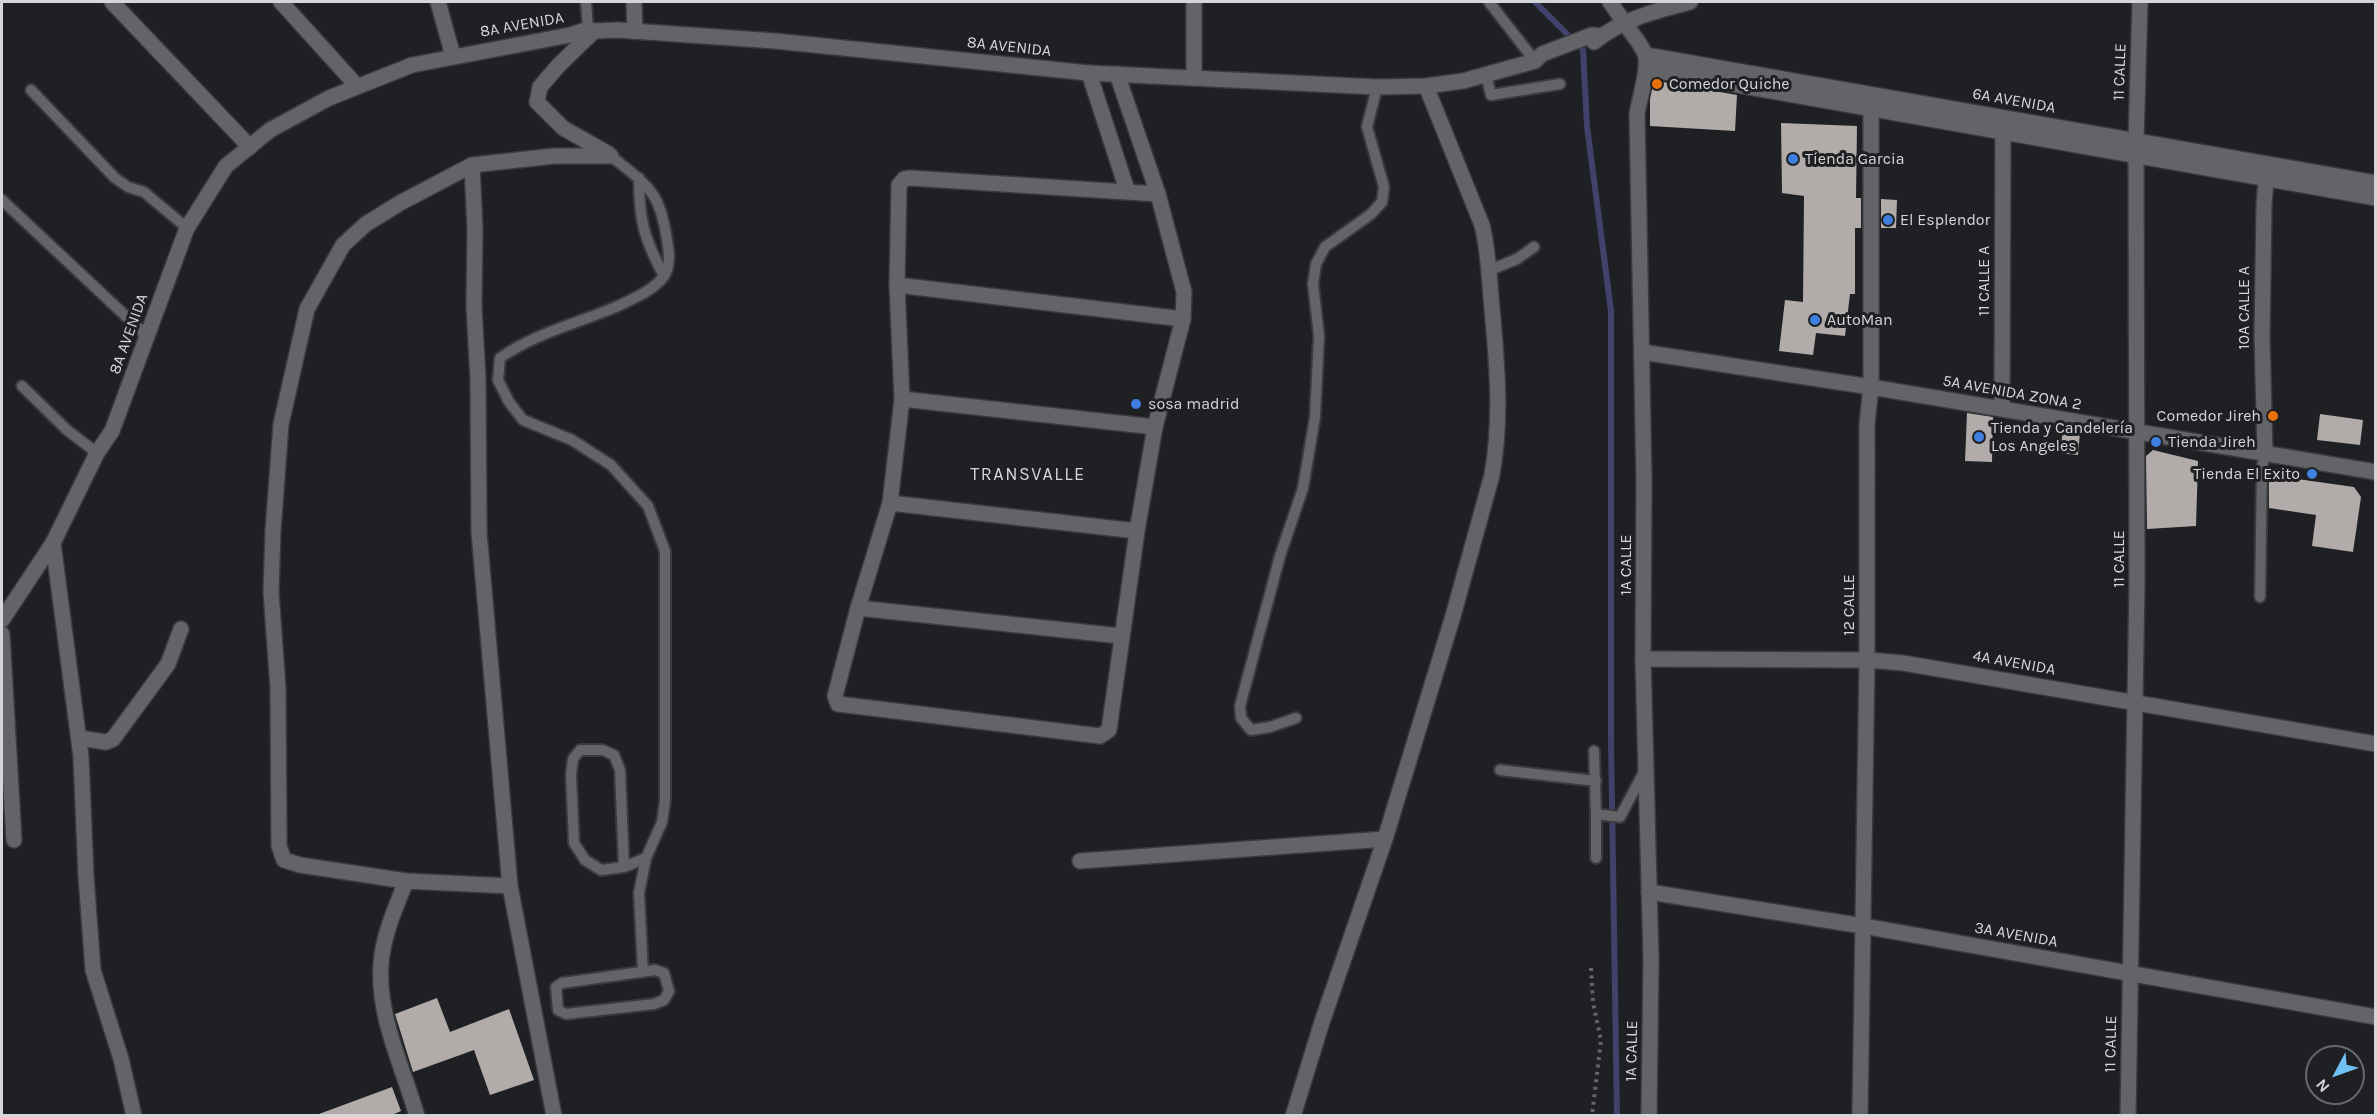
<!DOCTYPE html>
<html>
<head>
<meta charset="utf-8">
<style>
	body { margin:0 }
	#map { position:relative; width:2377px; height:1117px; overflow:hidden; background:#1e2023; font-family:Karla,sans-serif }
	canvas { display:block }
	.frame { position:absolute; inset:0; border:3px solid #d5d6d8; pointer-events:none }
	.north { position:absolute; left:2305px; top:1045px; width:60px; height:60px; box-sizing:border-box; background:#1e2023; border:2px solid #67696b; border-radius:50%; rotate:229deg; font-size:16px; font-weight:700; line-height:24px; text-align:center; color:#d5d6d8 }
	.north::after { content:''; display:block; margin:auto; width:21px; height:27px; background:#70c1f4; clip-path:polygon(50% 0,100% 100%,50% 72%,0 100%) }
</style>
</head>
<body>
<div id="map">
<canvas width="2377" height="1117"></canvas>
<div class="frame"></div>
<div class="north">N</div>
</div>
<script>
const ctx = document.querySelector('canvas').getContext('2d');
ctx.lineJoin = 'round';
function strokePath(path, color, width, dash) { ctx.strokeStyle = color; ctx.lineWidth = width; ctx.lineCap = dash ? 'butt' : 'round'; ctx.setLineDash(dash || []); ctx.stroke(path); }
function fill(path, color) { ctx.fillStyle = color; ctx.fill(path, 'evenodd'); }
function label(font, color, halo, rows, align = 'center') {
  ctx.font = font + ' Karla,sans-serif'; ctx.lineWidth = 6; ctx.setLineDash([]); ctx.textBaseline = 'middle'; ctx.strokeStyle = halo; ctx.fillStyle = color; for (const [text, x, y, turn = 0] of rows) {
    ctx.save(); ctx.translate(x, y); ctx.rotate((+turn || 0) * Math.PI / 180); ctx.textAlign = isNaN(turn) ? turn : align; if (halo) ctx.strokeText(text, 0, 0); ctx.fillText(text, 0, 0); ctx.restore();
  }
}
strokePath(new Path2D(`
	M 1535,2 L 1583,50 L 1587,126 L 1611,311 L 1611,740 L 1617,1116`), '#40426b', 6);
fill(new Path2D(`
	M 1657,81 L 1737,95 L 1735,131 L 1650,126 L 1650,99 L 1653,85 Z
	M 1781,123 L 1857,126 L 1856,198 L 1861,198 L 1861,228 L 1855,228 L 1855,294 L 1850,294 L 1845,336 L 1816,333 L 1813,355 L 1779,351 L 1785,300 L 1803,302 L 1804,196 L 1782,193 Z
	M 1881,199 L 1897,200 L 1896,228 L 1881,228 Z
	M 1967,413 L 1993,417 L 1992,462 L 1965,461 Z
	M 2320,414 L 2363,420 L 2360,445 L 2317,440 Z
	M 2063,429 L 2080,432 L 2078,455 L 2060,453 Z
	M 2153,450 L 2198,461 L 2196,526 L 2147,529 L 2146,456 Z
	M 2269,475 L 2354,487 L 2361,497 L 2353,552 L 2312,546 L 2316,515 L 2269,508 Z
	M 437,998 L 450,1032 L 509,1009 L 534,1080 L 490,1095 L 474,1050 L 413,1072 L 395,1014 Z
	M 392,1087 L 401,1111 L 390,1116 L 319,1116 L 319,1114 Z`), '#b1acaa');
const service = new Path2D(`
	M 586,2 L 588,29
	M 1489,2 L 1535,61
	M 1486,75 L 1491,95 L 1560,84
	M 31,90 L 115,178 L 128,187 L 144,192 L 187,228
	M 611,156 C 648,186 660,191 667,240 C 669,252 671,265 664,276 C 653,291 634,298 618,306 C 579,323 535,333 500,358 L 498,380 L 509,402 L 523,420 L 572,440 L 611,465 L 648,506 L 665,551 L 665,801 L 662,822 L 646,858 L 624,867 L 601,870 L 585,860 L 574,843 L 571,775 L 573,759 L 580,750 L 603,750 L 614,755 L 620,770 L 624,867
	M 639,178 C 639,221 644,238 664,276
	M 2,200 L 148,337
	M 1490,270 L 1517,259 L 1534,247
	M 22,386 L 67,430 L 97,453
	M 2260,597 L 2262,468 L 2265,452
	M 1296,718 L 1270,727 L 1251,730 L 1241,718 L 1240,706 L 1280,556 L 1303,488 L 1315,417 L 1319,336 L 1313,284 L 1316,264 L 1325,247 L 1371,214 L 1382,202 L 1384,187 L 1367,127 L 1377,87
	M 1594,751 L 1596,814 L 1620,817 L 1645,770
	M 1500,770 L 1596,781
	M 1596,858 L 1596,814
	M 655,970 L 664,973 L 669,991 L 664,1000 L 654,1004 L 566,1014 L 558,1010 L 556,987 L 562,983 Z
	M 643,972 L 639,893 L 646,858`);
const minor = new Path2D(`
	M 112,2 L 250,147
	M 281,2 L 357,86
	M 438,2 L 453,56
	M 634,2 L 635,31
	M 1610,2 L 1624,22
	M 594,31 L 558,66 L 540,87 L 537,102 L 563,128 L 609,154
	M 1089,73 L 1127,190
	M 1117,74 L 1158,194 L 1184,292 L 1183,319 L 1155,427 L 1137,531 L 1109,730 L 1100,736 L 838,704 L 835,696 L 858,608 L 890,503 L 902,399 L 897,285 L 899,185 L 904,179 L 910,178 L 1158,194
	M 1194,78 L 1194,2
	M 472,165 L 475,229 L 474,306 L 478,380 L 479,532 L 510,886 L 554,1116
	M 897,285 L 1183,319
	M 1642,352 L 1871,387 L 2376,472
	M 902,399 L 1155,427
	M 2002,409 L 2003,121
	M 2265,452 L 2262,337 L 2264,205 L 2267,167
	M 890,503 L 1137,531
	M 53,543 L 81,757 L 86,876 L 93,970 L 121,1059 L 134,1116
	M 858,608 L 1121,636
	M 2,634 L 14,840
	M 1643,659 L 1867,660 L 1903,663 L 2376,744
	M 79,738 L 106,742 L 113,739 L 168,664 L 181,629
	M 1080,861 L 1385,839
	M 406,881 C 396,907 383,935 381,964 C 377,1016 403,1067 417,1116
	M 510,886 L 406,881 L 300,865 L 284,860 L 279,846 L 278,688 L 271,592 L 273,531 L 281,424 L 307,309 L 343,245 L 366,224 L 400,203 L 472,165 L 554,156 L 611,156
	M 1649,892 L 1863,926 L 2376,1017
	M 1293,1116 L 1322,1022 L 1385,839 L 1453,616 L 1492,475 C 1502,418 1497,364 1492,308 C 1489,279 1489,253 1482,225 L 1426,86
	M 1860,1116 L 1867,660 L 1867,424 L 1871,387 L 1871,96
	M 2128,1116 L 2137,581 L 2136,140 L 2140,2`);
const tertiary = new Path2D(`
	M 1624,22 C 1630,32 1641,43 1645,54 C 1650,66 1639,100 1637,114 L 1644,481 L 1643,659 L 1651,959 L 1649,1116
	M 1594,42 C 1622,19 1656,11 1690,2
	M 1646,55 L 2376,183
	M 1647,69 L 2376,198
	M 2,620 L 53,543 L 97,453 L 112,431 L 187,228 L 226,166 L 270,130 L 329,98 L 412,65 L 570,35 L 588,29 L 594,31 L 618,30 L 775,41 L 1089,73 L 1377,87 L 1426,86 L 1463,81 L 1535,61 L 1542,54 L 1592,35 L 1601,36`);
strokePath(service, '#393a3d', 14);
strokePath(minor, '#393a3d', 18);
strokePath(tertiary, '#393a3d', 18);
strokePath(new Path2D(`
	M 1591,968 L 1593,1003 L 1601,1040 L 1592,1116`), '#646669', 4, [3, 4.5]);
strokePath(service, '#626467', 10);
strokePath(minor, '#626467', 15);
strokePath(tertiary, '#626467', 15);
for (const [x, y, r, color] of [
	[1657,84,6,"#e8710a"],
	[1793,159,6,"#3f7fe0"],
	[1888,220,6,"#3f7fe0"],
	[1815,320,6,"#3f7fe0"],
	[1136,404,6,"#3f7fe0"],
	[2273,416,6,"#e8710a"],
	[1979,437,6,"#3f7fe0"],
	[2156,442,6,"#3f7fe0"],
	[2312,474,6,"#3f7fe0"]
]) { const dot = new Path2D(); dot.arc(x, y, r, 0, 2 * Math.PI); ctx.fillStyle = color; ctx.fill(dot); strokePath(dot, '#1e2023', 2); }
label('16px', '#d5d6d8', '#1e2023', [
	["8A AVENIDA",522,25,-10],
	["8A AVENIDA",1009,47,6],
	["11 CALLE",2120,72,-88],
	["6A AVENIDA",2014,101,10],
	["11 CALLE A",1984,281,-90],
	["10A CALLE A",2244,308,-90],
	["8A AVENIDA",129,334,-70],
	["5A AVENIDA ZONA 2",2012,393,10],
	["11 CALLE",2119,559,-90],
	["1A CALLE",1626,565,-90],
	["12 CALLE",1849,605,-90],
	["4A AVENIDA",2014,663,10],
	["3A AVENIDA",2016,935,10],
	["11 CALLE",2111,1044,-89],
	["1A CALLE",1632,1051,-89]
]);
label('16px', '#d5d6d8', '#1e2023', [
	["Comedor Quiche",1669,84],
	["Tienda Garcia",1805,159],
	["El Esplendor",1900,220],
	["AutoMan",1827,320],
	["sosa madrid",1148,404],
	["Comedor Jireh",2261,416,"right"],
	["Tienda y Candelería",1991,428],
	["Los Angeles",1991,446],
	["Tienda Jireh",2168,442],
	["Tienda El Exito",2300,474,"right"]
], 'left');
ctx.letterSpacing = '1.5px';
label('18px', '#d5d6d8', '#1e2023', [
	["TRANSVALLE",1028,475]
]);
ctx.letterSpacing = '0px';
</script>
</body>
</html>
